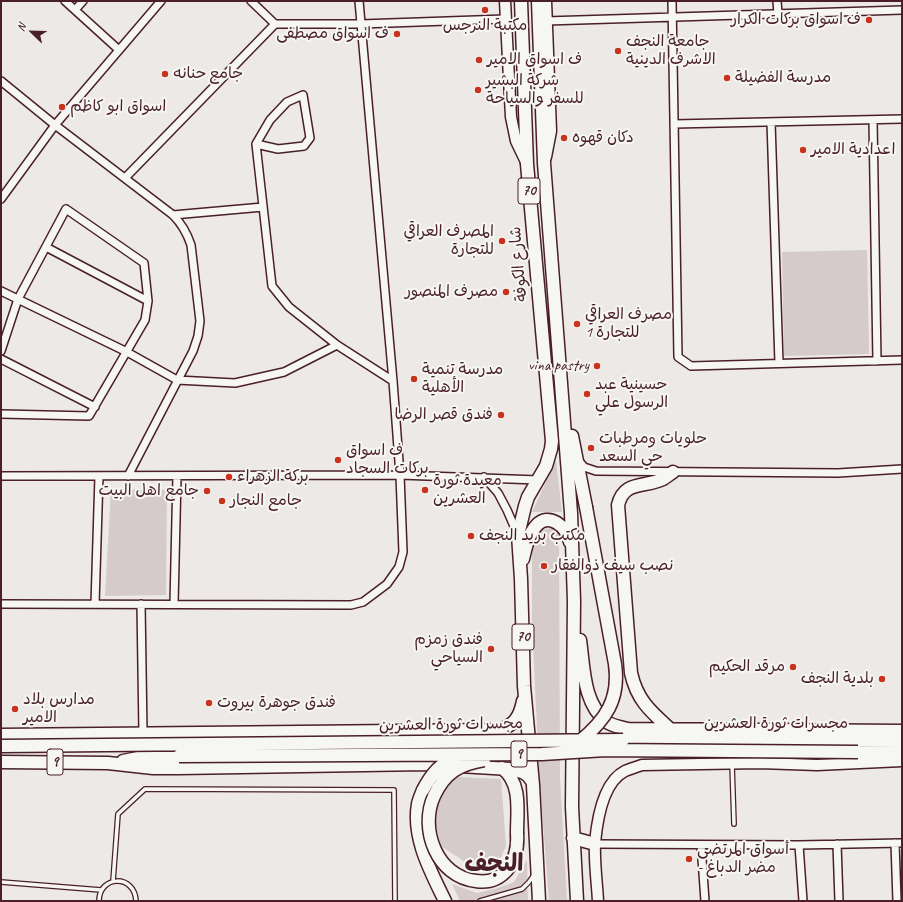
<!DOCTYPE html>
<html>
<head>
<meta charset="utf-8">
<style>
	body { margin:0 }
	#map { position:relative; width:903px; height:902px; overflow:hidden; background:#ece9e6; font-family:Caveat,sans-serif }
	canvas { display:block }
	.frame { position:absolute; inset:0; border:2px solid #4a1f2b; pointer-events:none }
	.north { position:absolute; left:12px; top:12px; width:40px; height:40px; -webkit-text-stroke:3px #f6f6f2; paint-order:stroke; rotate:293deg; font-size:11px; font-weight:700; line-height:16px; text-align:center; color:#4a1f2b }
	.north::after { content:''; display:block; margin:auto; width:14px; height:18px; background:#4a1f2b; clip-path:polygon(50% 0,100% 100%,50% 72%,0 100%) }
</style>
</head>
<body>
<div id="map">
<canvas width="903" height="902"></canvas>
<div class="frame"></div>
<div class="north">N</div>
</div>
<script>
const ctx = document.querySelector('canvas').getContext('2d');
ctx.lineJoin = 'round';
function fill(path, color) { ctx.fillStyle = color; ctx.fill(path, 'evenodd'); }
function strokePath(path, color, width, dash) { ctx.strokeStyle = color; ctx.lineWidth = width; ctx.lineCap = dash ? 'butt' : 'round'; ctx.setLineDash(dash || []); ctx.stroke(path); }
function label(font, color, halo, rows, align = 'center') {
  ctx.font = font + ' Caveat,"Playpen Sans Arabic",sans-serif'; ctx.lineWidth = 4; ctx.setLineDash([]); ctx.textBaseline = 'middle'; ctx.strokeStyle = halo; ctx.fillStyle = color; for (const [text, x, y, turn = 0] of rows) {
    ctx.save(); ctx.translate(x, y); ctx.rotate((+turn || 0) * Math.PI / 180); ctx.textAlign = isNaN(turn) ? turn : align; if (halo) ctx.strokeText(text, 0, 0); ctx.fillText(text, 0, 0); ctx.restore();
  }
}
fill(new Path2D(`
	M 867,250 L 869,354 L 784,356 L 782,252 Z
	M 556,460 L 562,512 L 532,512 Z
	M 111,489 L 167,490 L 166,595 L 105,596 Z
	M 552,528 L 559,531 L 560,778 L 567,901 L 549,901 L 539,771 L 532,621 L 532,552 L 538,535 L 543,529 Z
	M 457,777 L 501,779 L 506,846 L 501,857 L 492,864 L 479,867 L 465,862 L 441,846 C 439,839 437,832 436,825 C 434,808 443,785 457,777 Z
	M 527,860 L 528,901 L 460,901 L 452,884 L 477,893 L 495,889 L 514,882 Z`), '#d4cbca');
const service = new Path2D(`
	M 732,764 L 734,824
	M 113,881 L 118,814 L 145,789 L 394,790 L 395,901
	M 1,882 L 101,890
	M 99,901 C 99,875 135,874 136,901
	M 480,901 L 522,889 L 529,882 L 534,875`);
const minor = new Path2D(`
	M 65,1 L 119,50
	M 251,1 L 275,24 L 361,24 L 505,19
	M 672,1 L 678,357 L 691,366 L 902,360
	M 777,1 L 778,14
	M 75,10 L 83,1
	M 546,21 L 902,10
	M 1,81 L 55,125 L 173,215 C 182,224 187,233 191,245 L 200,321 L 198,336 L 193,351 L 128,476
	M 873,120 L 877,361
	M 771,122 L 779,363
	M 674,124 L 902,119
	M 256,144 L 278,149 L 304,146 L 310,138 L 303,95 L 287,102 L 270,120 L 256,144 L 272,286 L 289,307 L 337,345 L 393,381
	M 125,178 L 275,24
	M 1,199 L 55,125 L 161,1
	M 173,215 L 263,207
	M 46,247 L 148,301
	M 1,291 L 127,352 L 177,380 L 235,383 L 284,372 L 337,345
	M 1,351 L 18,299 L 66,209 L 144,263 L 148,301 L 145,320 L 89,416 L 1,414
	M 1,359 L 95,407
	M 579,461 L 584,467 L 596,471 L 838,473 L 902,469
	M 1,476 L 400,475 L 538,480
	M 484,477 L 498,493 L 507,510 L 517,533
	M 1,604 L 351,605 L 363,602 L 387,584 L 399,567 L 403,552 L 400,475 L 393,381 L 359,1
	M 95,604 L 99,476
	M 141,604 L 143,733
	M 174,604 L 177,476
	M 895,843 L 897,901
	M 595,844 L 799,845 L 902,843
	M 837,844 L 839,901
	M 701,845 L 705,901
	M 799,845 L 803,901`);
const secondary = new Path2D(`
	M 505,1 L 511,117 L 516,141 L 527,164
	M 546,157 L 551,131 L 546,1
	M 598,901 C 597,882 594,862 595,843 C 597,821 603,782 625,771 C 630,769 636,767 642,765 L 760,763 L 817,765 L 902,761`);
const trunk = new Path2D(`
	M 521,1 L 527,164 L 552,441 L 551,449 L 546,466 L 528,497 L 525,506 L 518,535 L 521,579 L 524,686 L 533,785 L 539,901
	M 538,1 L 544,163 L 571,513 L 574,601 L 572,807 L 577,901
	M 572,436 L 586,507
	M 523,559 C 526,547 528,535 536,526 C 549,511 567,527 570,542
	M 580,640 C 584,668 583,704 607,722 C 612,726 621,727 628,729 L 902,731
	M 670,729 C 650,711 637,700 631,673 L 618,505 C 624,480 644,488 663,479 C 666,477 670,474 673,472
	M 1,735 L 498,730 C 514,726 520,717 523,701
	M 623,740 L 902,741
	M 858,752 L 902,752
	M 123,761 L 138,758 L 179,756
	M 1,762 L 108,763 L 153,768 L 179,768 L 425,764 L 510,769 C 520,771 527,772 532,781
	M 502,768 C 522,783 517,811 517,833
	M 423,790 C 421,795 419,799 418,804 C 412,838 431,872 445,901
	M 573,838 L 595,844`);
strokePath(service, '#4a1f2b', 6);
strokePath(minor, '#4a1f2b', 10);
strokePath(secondary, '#4a1f2b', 13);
strokePath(trunk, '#4a1f2b', 15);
strokePath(service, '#f6f6f2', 3.5);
strokePath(minor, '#f6f6f2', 7);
strokePath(secondary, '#f6f6f2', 10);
strokePath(trunk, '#f6f6f2', 12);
const trunkBridge = new Path2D(`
	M 579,742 C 606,720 620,699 615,664 L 586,507
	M 1,746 L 623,740
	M 179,756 L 542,754 L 606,750 L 858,752
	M 484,760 C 460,764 445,772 434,796 C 419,829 437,877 476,881 C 488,883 499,879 507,870 C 516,859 518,846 517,833
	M 423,790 C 432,773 440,764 458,755`);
strokePath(trunkBridge, '#4a1f2b', 15, []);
strokePath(trunkBridge, '#f6f6f2', 12);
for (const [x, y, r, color] of [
	[485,10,4,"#c8321e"],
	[869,20,4,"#c8321e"],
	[397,34,4,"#c8321e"],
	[618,51,4,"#c8321e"],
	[479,60,4,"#c8321e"],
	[165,74,4,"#c8321e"],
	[727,78,4,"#c8321e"],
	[478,90,4,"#c8321e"],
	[62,107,4,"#c8321e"],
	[564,138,4,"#c8321e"],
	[803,150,4,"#c8321e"],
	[502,241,4,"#c8321e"],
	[506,292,4,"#c8321e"],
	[577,324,4,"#c8321e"],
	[597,366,4,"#c8321e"],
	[414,379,4,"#c8321e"],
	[587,394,4,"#c8321e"],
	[501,415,4,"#c8321e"],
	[591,448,4,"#c8321e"],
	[338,460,4,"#c8321e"],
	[229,477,4,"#c8321e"],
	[425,490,4,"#c8321e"],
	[207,491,4,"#c8321e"],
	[222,501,4,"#c8321e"],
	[471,536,4,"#c8321e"],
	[544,566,4,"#c8321e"],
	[491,649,4,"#c8321e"],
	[793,667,4,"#c8321e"],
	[882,679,4,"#c8321e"],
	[209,703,4,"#c8321e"],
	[15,709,4,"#c8321e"],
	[689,859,4,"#c8321e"]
]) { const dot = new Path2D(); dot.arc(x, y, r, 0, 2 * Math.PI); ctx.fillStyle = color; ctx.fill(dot); strokePath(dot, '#f6f6f2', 1.5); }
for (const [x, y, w] of [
	[529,191,22],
	[523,637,22],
	[519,754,16],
	[55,762,16]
]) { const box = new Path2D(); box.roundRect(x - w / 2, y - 13, w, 26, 3); ctx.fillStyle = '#f6f6f2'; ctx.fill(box); strokePath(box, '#4a1f2b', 1); }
label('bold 15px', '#4a1f2b', null, [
	["70",529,191],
	["70",523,637],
	["9",519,754],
	["9",55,762]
]);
label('16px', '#4a1f2b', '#f6f6f2', [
	["ف اسواق بركات الكرار",861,20,"right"],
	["مكتبة النرجس",485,26,"center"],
	["ف اسواق مصطفى",389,34,"right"],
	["جامعة النجف",626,42],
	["الاشرف الدينية",626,60],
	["ف اسواق الامير",487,60],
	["جامع حنانه",173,74],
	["مدرسة الفضيلة",735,78],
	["شركة البشير",486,81],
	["للسفر والسياحة",486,99],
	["اسواق ابو كاظم",70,107],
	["دكان قهوه",572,138],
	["اعدادية الامير",811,150],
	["المصرف العراقي",494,232,"right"],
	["للتجارة",494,250,"right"],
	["مصرف المنصور",498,292,"right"],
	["مصرف العراقي",585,315],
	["للتجارة 1",585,333],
	["vina pastry",589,366,"right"],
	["مدرسة تنمية",422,370],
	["الأهلية",422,388],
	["حسينية عبد",595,385],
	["الرسول علي",595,403],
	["فندق قصر الرضا",493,415,"right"],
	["حلويات ومرطبات",599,439],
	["حي السعد",599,457],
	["ف اسواق",346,451],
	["بركات السجاد",346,469],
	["بركة الزهراء",237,477],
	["معيدة ثورة",433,481],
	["العشرين",433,499],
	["جامع اهل البيت",199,491,"right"],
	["جامع النجار",230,501],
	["مكتب بريد النجف",479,536],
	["نصب سيف ذوالفقار",552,566],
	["فندق زمزم",483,640,"right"],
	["السياحي",483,658,"right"],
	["مرقد الحكيم",785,667,"right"],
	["بلدية النجف",874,679,"right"],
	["مدارس بلاد",23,700],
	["الامير",23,718],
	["فندق جوهرة بيروت",217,703],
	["أسواق المرتضى",697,850],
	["- مضر الدباغ",697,868]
], 'left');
label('16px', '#4a1f2b', '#f6f6f2', [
	["شارع الكوفة",519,264,-95],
	["مجسرات ثورة العشرين",776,724],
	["مجسرات ثورة العشرين",451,725,-1]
]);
label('bold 24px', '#4a1f2b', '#f6f6f2', [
	["النجف",494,865]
]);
</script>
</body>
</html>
